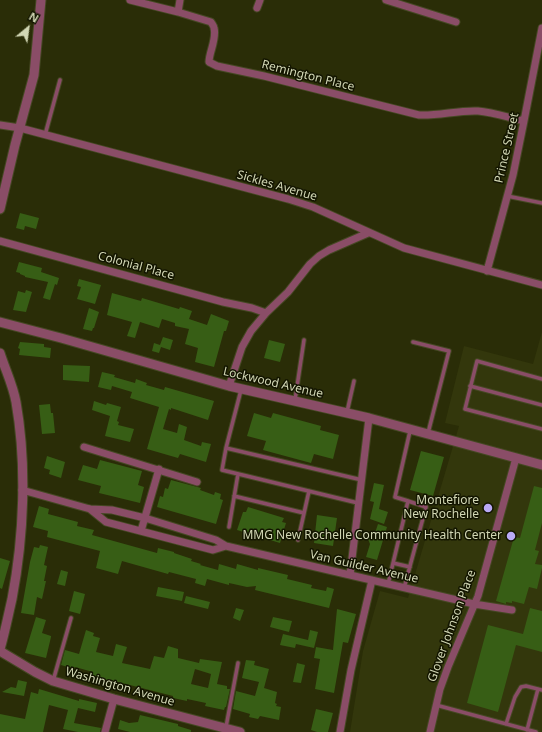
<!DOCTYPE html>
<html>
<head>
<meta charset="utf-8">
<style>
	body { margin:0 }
	#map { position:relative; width:542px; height:732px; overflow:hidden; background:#2a2d07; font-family:"Noto Sans",sans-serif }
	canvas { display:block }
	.north { position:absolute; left:8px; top:8px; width:40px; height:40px; -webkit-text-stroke:3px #131500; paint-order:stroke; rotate:29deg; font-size:11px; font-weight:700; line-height:16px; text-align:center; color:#d2d7b4 }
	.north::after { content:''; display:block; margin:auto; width:14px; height:18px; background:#d2d7b4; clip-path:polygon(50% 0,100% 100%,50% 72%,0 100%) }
</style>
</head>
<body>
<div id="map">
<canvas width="542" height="732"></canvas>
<div class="north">N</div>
</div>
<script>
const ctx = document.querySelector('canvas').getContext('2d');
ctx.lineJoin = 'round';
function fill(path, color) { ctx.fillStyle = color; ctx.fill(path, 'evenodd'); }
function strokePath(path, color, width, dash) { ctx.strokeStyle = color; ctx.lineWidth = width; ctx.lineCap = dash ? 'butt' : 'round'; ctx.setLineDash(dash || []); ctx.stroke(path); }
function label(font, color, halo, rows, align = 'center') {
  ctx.font = font + ' "Noto Sans",sans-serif'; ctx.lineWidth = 3; ctx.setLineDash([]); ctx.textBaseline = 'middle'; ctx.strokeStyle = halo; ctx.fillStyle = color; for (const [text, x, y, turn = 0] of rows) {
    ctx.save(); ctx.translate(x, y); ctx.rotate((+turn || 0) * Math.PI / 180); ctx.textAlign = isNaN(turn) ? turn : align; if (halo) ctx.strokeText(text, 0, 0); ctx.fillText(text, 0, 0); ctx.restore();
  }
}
fill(new Path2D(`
	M 542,332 L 542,732 L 350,732 L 363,651 L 380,591 L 408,598 L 459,426 L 445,423 L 464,346 L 533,364 Z`), '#33370c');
fill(new Path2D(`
	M 20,213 L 39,218 L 36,229 L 25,226 L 24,230 L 16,228 Z
	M 19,262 L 42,268 L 41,272 L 59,278 L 57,285 L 55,284 L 50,300 L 43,298 L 48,282 L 25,277 L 25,276 L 20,274 L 20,273 L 16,272 Z
	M 79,279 L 101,285 L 95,304 L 77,299 L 81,287 L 77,286 Z
	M 26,290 L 32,292 L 26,312 L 13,310 L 18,291 L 25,293 Z
	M 112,293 L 141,301 L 142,298 L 179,309 L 180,307 L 192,311 L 189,319 L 207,325 L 211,314 L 229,321 L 226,331 L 224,331 L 214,367 L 195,362 L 198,348 L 185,344 L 189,329 L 175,326 L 175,323 L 162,319 L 159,328 L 140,322 L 135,338 L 127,336 L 132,322 L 107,315 Z
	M 89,308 L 99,312 L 94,328 L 93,328 L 92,331 L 83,329 Z
	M 163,337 L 173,340 L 170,350 L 161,347 L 159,353 L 152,351 L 154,343 L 160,345 Z
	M 269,340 L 285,344 L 280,362 L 264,358 Z
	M 20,342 L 44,344 L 44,347 L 51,348 L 50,358 L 19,355 L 20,349 L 18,348 Z
	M 63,365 L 90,366 L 89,382 L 63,380 Z
	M 102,372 L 115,375 L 114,377 L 135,383 L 136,379 L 147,383 L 146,385 L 164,390 L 165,387 L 214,401 L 208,420 L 171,408 L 171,410 L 169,409 L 163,429 L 177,433 L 179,424 L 187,427 L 184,440 L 201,446 L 202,442 L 211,444 L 206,462 L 180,454 L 178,458 L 147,449 L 159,407 L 130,398 L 132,392 L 112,386 L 111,390 L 98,387 Z
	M 94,401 L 106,405 L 107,403 L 121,407 L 117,421 L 119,422 L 118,425 L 134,429 L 130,442 L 105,436 L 110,416 L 92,410 Z
	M 50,404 L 51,413 L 53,413 L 55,433 L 42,434 L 39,405 Z
	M 254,413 L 271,418 L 273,413 L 321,426 L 320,430 L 339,435 L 333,459 L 314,454 L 311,463 L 263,450 L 266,441 L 247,436 Z
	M 421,451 L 444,457 L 433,496 L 410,490 Z
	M 47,456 L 65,462 L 61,478 L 49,474 L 50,470 L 44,468 Z
	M 100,460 L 142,471 L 138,485 L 144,487 L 140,503 L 99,493 L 101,486 L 78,480 L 83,465 L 97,469 Z
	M 171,480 L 201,488 L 200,490 L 214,495 L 215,492 L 221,494 L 220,499 L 223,500 L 216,524 L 157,507 L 160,496 L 163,497 L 165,488 L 168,489 Z
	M 374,483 L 384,485 L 379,509 L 388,512 L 384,524 L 370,519 L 374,502 L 370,501 Z
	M 534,486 L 542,488 L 542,523 L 535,550 L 539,551 L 535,564 L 542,565 L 542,568 L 537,589 L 529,587 L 524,604 L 512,601 L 512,603 L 506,602 L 506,604 L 496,601 L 514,537 L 520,538 Z
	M 39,506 L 49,509 L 48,514 L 78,522 L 77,526 L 94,530 L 92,535 L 157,553 L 158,548 L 174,552 L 174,553 L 192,559 L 191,561 L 201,564 L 200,565 L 218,570 L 219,564 L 236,569 L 237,564 L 258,570 L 258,568 L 288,575 L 287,579 L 312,585 L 311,588 L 326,591 L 327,587 L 334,589 L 329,608 L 255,590 L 256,586 L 247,587 L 229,583 L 229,585 L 207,579 L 205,586 L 195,583 L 196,579 L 169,572 L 168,574 L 122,561 L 118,574 L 96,568 L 100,551 L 47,537 L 48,531 L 33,527 Z
	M 248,507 L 284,518 L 282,522 L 286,523 L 280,543 L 237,530 L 243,512 L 246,512 Z
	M 317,515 L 337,518 L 333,546 L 314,543 Z
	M 378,524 L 387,527 L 377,560 L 366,557 L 370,544 L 368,539 L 374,536 Z
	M 40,545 L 48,547 L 44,565 L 47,566 L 44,581 L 46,581 L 42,599 L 37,597 L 34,615 L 21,613 L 30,562 L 34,547 L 39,548 Z
	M 0,558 L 10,561 L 2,589 L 0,588 Z
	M 61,570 L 68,572 L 65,586 L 57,584 Z
	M 158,587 L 184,592 L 182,601 L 156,596 Z
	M 74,591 L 85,594 L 80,614 L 69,611 Z
	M 186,596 L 210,602 L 208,609 L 184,603 Z
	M 236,608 L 244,610 L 240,621 L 233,618 Z
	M 530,608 L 542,611 L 542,652 L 516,645 L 498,712 L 467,703 L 488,625 L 523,634 Z
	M 337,609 L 356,614 L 348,643 L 343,642 L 334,693 L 315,689 L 320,659 L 314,658 L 316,647 L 333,650 Z
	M 36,617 L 46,620 L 42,633 L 51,636 L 51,637 L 46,658 L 25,653 Z
	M 273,617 L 292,621 L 289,632 L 270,627 Z
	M 86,630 L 94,633 L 93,636 L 100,638 L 96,652 L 113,656 L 116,644 L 127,647 L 122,663 L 150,669 L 154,656 L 164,658 L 168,646 L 178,649 L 178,658 L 199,663 L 200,659 L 222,662 L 217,684 L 227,686 L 227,689 L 230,689 L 226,707 L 225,707 L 224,710 L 205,706 L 206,703 L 187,699 L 187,701 L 173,698 L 173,696 L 118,682 L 117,686 L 106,683 L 106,679 L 92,675 L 93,672 L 75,667 L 74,669 L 61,665 L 65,650 L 79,654 ZM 195,669 L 211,674 L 208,688 L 191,684 Z
	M 310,630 L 318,632 L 314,648 L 296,644 L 295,648 L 280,645 L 283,634 L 308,640 Z
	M 246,660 L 255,661 L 254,665 L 269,669 L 264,688 L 277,692 L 275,703 L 277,704 L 276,706 L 281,707 L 279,720 L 260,716 L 258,719 L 249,717 L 250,714 L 233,709 L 236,691 L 255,696 L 259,682 L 242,678 Z
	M 297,663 L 305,665 L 301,683 L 293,682 Z
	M 18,680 L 27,682 L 24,696 L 2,692 L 11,687 L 16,688 Z
	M 39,689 L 79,701 L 79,699 L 97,703 L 95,712 L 78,708 L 74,723 L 101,728 L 100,732 L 78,732 L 63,729 L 68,710 L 49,705 L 43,732 L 0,732 L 0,714 L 25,719 L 31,692 L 38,694 Z
	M 316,709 L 333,713 L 328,732 L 317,732 L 311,730 Z
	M 140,715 L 178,724 L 178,726 L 191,730 L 191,732 L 130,732 L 118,729 L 120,720 L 129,723 L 138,722 Z`), '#375e15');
const service = new Path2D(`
	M 45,135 L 60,80
	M 507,196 L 542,203
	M 413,342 L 449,351 L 428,433
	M 542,379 L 477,361 L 465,409 L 542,429
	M 470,386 L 542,405
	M 241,390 L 226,448 L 222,470 L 358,503
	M 295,400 L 304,340
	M 347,412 L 354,381
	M 226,448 L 362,480
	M 234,496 L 304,513
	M 229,527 L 238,474
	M 298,540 L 309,491
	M 393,563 L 410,567
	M 388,584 L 408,501 L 395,497 L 410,431
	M 404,588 L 426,507 L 408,501
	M 53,681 L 71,618
	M 436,705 L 536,732
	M 506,724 L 515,697 L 521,687 L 526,686 L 542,690
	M 226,727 L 238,663
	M 527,730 L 538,689`);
const minor = new Path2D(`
	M 130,0 L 178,12 L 211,22 C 212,24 214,26 214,28 C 217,39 209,52 209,62 L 217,66 L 264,76 L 419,115 C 439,116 458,110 478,111 C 493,112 510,118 524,121
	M 386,0 L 456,22
	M 257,8 L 260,0
	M 178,12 L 180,0
	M 0,125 L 20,128 L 288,199 L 313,207 L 404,248 L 542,285
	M 0,241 L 223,302 L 252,308 L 266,313
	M 487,271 L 513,175 L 524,121 L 542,28
	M 229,386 L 242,347 L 251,331 L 266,313 L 288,292 L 310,264 L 319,256 L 329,250 L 368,233
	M 84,447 L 197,482
	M 22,490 L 90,509 L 112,510 L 145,518 L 216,540 L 226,546 L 474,604 L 512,610
	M 90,509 L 106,522 L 213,550 L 226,546
	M 141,531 L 159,469
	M 350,575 L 369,418
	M 105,732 L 114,699
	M 340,732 L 351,670 L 372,580
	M 430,732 L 440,689 L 448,667 L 478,596 L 516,458`);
const tertiary = new Path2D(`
	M 0,209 L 15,145 L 34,75 L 41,0
	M 0,322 L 61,338 L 229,386 L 369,418 L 542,465
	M 0,353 C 5,369 13,385 16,402 C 27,465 24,536 12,599 C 8,616 5,632 0,649
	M 0,651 L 35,672 L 53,681 L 114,699 L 240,732`);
strokePath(service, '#454823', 5.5);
strokePath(minor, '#454823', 9);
strokePath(tertiary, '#454823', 11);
strokePath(service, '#8a4d67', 3.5);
strokePath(minor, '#8a4d67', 7);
strokePath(tertiary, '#8a4d67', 9);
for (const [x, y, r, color] of [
	[488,508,5,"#baaaf6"],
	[511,536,5,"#baaaf6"]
]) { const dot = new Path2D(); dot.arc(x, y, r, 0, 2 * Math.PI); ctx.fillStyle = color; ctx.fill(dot); strokePath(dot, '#131500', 1.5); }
label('12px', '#d2d7b4', '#131500', [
	["Remington Place",308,76,14],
	["Prince Street",507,148,-77],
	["Sickles Avenue",277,186,16],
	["Colonial Place",136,266,15],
	["Lockwood Avenue",273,383,13],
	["Van Guilder Avenue",364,567,13],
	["Glover Johnson Place",452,626,-70],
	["Washington Avenue",120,687,16]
]);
label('12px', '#d2d7b4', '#131500', [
	["Montefiore",479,501],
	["New Rochelle",479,515],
	["MMG New Rochelle Community Health Center",502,536]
], 'right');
</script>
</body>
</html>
